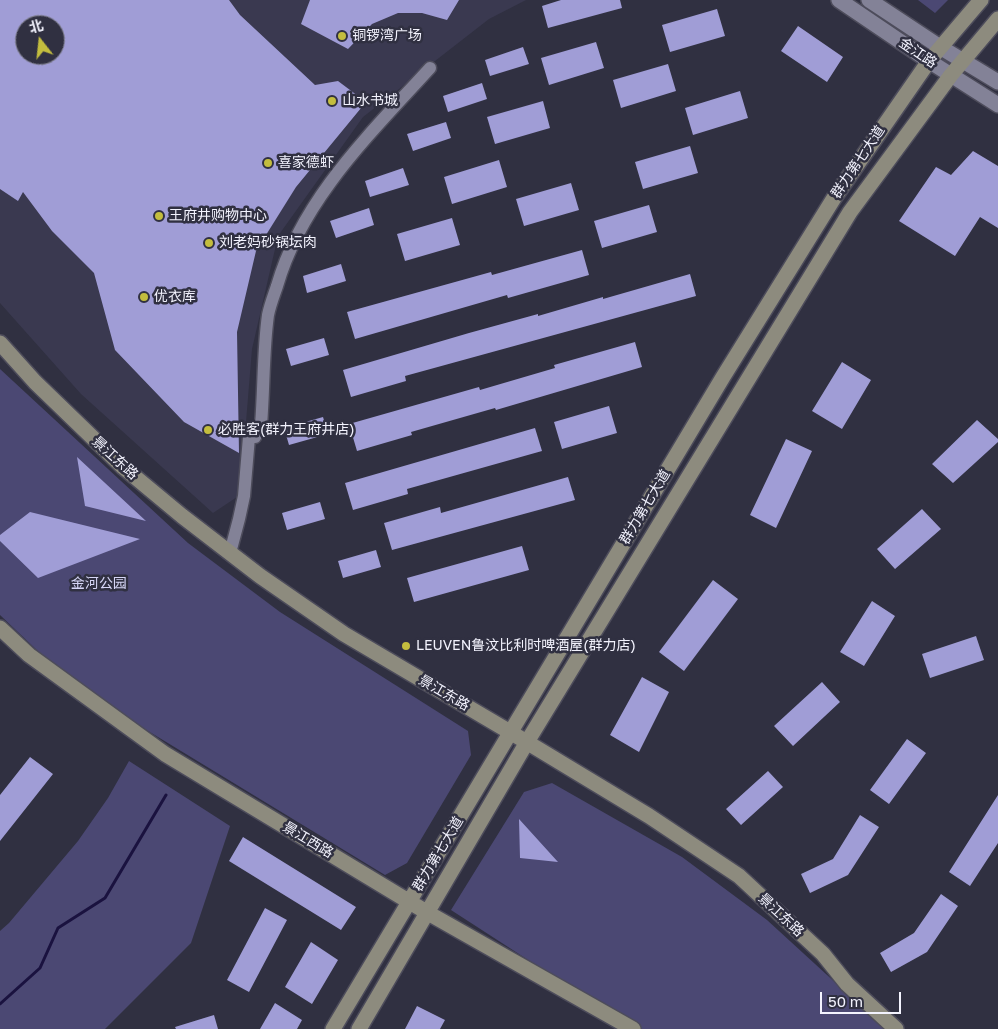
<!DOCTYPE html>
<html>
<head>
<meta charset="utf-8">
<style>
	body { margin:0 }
	#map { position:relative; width:998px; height:1029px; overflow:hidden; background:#303041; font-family:"Golos Text","Noto Sans SC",sans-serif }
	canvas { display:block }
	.north { position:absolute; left:15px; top:15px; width:50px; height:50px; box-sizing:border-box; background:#303041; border:1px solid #7e7e8d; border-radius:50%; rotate:344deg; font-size:14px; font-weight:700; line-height:20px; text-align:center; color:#f3f3fe }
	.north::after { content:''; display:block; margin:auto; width:18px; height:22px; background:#c3bd3e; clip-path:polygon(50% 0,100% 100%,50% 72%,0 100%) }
	.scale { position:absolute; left:820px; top:992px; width:81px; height:22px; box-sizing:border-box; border:2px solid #f3f3fe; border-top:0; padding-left:6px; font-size:15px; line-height:18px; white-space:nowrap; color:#f3f3fe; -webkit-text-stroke:4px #303041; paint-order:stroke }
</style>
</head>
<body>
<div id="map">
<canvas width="998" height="1029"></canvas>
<div class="north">北</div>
<div class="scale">50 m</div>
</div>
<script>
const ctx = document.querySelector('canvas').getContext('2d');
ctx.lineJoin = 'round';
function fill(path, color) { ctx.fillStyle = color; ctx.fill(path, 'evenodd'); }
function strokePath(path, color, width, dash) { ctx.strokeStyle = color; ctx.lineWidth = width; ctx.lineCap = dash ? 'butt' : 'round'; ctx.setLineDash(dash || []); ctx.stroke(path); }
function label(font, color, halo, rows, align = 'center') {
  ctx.font = font + ' "Golos Text","Noto Sans SC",sans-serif'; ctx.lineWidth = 5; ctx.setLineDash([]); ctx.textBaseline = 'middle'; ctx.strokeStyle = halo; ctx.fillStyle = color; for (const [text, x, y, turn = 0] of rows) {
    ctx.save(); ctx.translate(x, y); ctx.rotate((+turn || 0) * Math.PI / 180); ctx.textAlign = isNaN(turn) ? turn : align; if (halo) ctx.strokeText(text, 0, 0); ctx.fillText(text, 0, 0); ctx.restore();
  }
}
fill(new Path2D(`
	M 0,0 L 526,0 L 489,19 L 363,117 L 278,236 L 252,349 L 240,495 L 213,513 L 81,394 L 0,303 ZM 25,25 L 55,25 L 55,55 L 25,55 Z`), '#3a3950');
fill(new Path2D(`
	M 918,0 L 948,0 L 935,13 Z
	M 0,369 L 188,543 L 280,612 L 468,731 L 471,755 L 407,863 L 385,875 L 130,720 L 42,655 L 0,615 Z
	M 129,761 L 230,826 L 191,943 L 105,1029 L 0,1029 L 0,931 L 9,923 L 78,841 L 108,798 Z
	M 552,783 L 682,857 L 767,920 L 886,1029 L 642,1029 L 610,1013 L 451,910 L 524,792 Z`), '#4b4873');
strokePath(new Path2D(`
	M 0,1004 L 40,968 L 58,928 L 105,898 L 166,795`), '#1a123f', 3);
fill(new Path2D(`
	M 0,0 L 229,0 L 240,15 L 315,85 L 338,81 L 366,102 L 296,187 L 256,251 L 237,332 L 239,453 L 184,422 L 115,350 L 94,273 L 52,231 L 23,192 L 18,201 L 0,189 ZM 25,25 L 55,25 L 55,55 L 25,55 Z
	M 310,0 L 459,0 L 447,20 L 422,13 L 398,13 L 372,24 L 348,49 L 301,24 Z
	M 561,0 L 620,0 L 622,8 L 548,28 L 542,6 Z
	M 717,9 L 725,36 L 670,52 L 662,25 Z
	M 798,26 L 843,57 L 827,82 L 781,51 Z
	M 596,42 L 604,68 L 549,85 L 541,58 Z
	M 523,47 L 529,64 L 490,76 L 485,60 Z
	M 668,64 L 676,91 L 621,108 L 613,80 Z
	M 482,83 L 487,99 L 448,112 L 443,96 Z
	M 740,91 L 748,118 L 693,135 L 685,108 Z
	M 543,101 L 550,128 L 495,144 L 487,117 Z
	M 446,122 L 451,138 L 413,151 L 407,134 Z
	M 690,146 L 698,173 L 643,189 L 635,162 Z
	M 973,151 L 998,166 L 998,228 L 980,217 L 955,256 L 899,221 L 936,167 L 951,175 Z
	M 499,160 L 507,187 L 452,204 L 444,177 Z
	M 403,168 L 409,185 L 370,197 L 365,181 Z
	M 571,183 L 579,210 L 524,226 L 516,199 Z
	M 649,205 L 657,232 L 602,248 L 594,221 Z
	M 369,208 L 374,225 L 336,238 L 330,221 Z
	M 452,218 L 460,245 L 405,261 L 397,234 Z
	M 582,250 L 589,275 L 508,298 L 507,295 L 355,339 L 347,312 L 491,272 L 492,275 Z
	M 341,264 L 346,281 L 307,293 L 303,276 Z
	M 690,274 L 696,296 L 405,376 L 406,381 L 351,397 L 343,370 L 469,333 L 538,314 L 538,316 L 603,297 L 603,299 Z
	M 324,338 L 329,355 L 291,366 L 286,349 Z
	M 635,342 L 642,367 L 496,410 L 495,408 L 411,432 L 412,435 L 357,451 L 349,424 L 479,387 L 480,390 L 555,368 L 554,365 Z
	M 842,362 L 871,380 L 842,429 L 812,411 Z
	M 609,406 L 617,433 L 562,449 L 554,422 Z
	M 323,417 L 328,434 L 289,445 L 284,428 Z
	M 977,420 L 998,439 L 998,442 L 953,483 L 932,464 Z
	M 535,428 L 542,451 L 407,489 L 408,494 L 353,510 L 345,483 Z
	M 786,439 L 812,451 L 776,528 L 750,515 Z
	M 77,457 L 146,521 L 85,506 Z
	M 568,477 L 575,500 L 392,550 L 384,523 L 440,507 L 441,513 Z
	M 320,502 L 325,519 L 287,530 L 282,513 Z
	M 922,509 L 941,529 L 895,569 L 877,549 Z
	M 30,512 L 140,539 L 38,578 L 0,541 L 0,535 Z
	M 522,546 L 529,570 L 414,602 L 407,578 Z
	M 376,550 L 381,567 L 343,578 L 338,561 Z
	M 713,580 L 738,599 L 684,671 L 659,652 Z
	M 872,601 L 895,616 L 864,666 L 840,652 Z
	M 976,636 L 984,660 L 930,678 L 922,654 Z
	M 642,677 L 669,692 L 639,752 L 610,735 Z
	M 822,682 L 840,702 L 793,746 L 774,726 Z
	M 907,739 L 926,753 L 889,804 L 870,790 Z
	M 30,757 L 53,774 L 0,841 L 0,795 Z
	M 768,771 L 783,787 L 741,825 L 726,809 Z
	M 998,795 L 998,843 L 970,886 L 949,872 Z
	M 860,815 L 879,827 L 848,875 L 810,893 L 801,874 L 833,859 Z
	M 519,819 L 558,862 L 520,858 Z
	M 243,837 L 356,907 L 341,930 L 229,861 Z
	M 941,894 L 958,906 L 927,952 L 891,972 L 880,953 L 914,933 Z
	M 265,908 L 287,920 L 249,992 L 227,980 Z
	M 311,942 L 338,960 L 312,1004 L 285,987 Z
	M 275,1003 L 302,1020 L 297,1029 L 260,1029 Z
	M 417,1006 L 445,1020 L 440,1029 L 405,1029 Z
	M 214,1015 L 218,1029 L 176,1029 L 175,1027 Z`), '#a09dd6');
const minor = new Path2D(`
	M 230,553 L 239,519 L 244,496 L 249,437 L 255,437 L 261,425 C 264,389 263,351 268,315 C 270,305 274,295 277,286 C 302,199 370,134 430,68`);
const tertiary = new Path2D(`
	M 839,0 L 929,61 L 998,105
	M 869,0 L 940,47 L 998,82`);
const secondary = new Path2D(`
	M 0,343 L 35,382 L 123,467 L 182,516 L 260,576 L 344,634 L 510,732 L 649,816 L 739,876 L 823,954 L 847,984 L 896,1029
	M 0,628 L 29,655 L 165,754 L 428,913 L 633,1029
	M 333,1029 L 723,377 L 834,198 L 929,61 L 981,0
	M 359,1029 L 527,742 L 850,212 L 951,75 L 998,19`);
strokePath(minor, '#4d4c5b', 15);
strokePath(tertiary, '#4d4c5b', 18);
strokePath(secondary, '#4d4c5b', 18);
strokePath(minor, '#838297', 12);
strokePath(tertiary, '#838297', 15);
strokePath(secondary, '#8d8b7e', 15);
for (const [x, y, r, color] of [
	[342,36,5,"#c3bd3e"],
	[332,101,5,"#c3bd3e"],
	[268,163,5,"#c3bd3e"],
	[159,216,5,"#c3bd3e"],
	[209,243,5,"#c3bd3e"],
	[144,297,5,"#c3bd3e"],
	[208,430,5,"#c3bd3e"],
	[406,646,5,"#c3bd3e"]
]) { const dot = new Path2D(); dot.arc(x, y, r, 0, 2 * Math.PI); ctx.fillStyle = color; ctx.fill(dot); strokePath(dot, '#303041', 2); }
label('14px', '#f3f3fe', '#303041', [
	["铜锣湾广场",352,36],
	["山水书城",342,101],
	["喜家德虾",278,163],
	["王府井购物中心",169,216],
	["刘老妈砂锅坛肉",219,243],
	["优衣库",154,297],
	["必胜客(群力王府井店)",218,430],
	["LEUVEN鲁汶比利时啤酒屋(群力店)",416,646]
], 'left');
label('14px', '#f3f3fe', '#303041', [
	["金江路",918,53,34],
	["群力第七大道",858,162,-56],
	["景江东路",115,458,42],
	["群力第七大道",645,507,-59],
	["景江东路",444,693,30],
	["景江西路",308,840,31],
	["群力第七大道",438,854,-59],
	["景江东路",781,915,43]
]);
label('14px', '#d6d6f6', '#303041', [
	["金河公园",99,584]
]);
</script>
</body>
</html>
